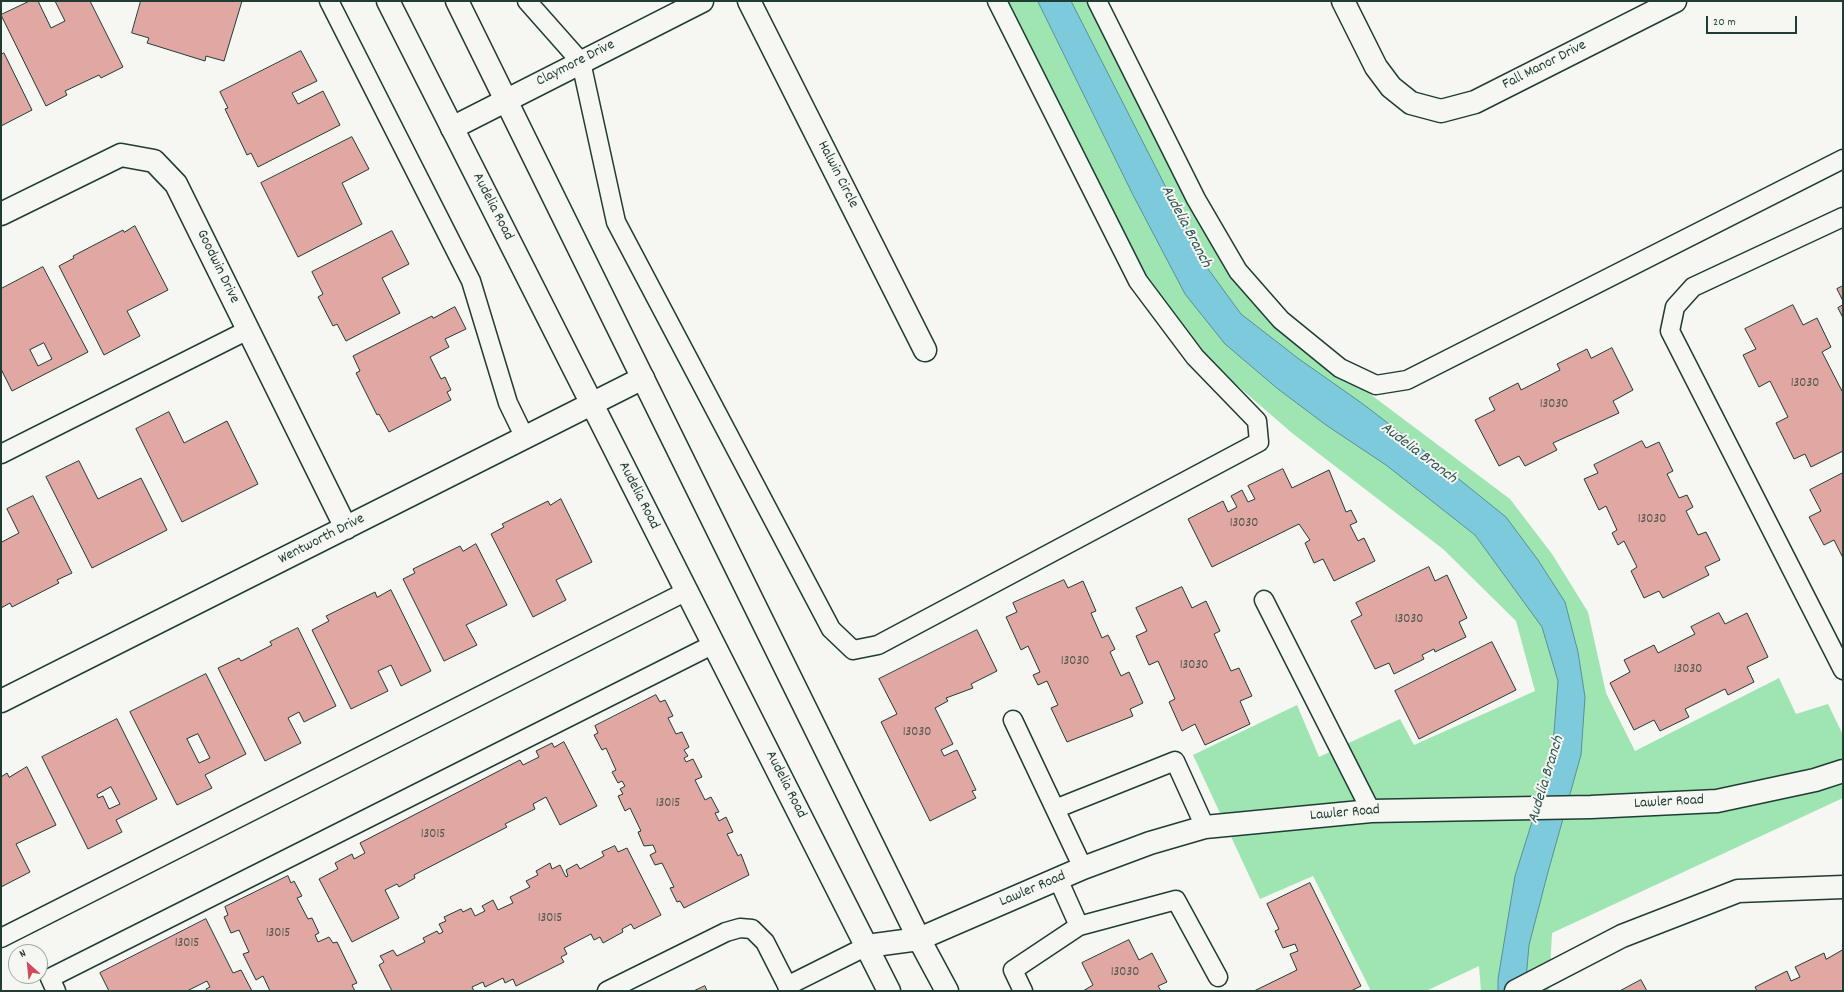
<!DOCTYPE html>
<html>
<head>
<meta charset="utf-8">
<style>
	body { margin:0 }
	#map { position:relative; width:1844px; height:992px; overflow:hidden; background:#f6f6f2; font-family:Dekko,sans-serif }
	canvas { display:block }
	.frame { position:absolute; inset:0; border:2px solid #1f3d34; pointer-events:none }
	.north { position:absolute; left:8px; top:944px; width:40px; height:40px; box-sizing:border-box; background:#f6f6f2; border:1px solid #a0aca6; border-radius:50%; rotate:333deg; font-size:11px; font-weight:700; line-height:16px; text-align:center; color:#1f3d34 }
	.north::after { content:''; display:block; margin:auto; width:14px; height:18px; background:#d1495b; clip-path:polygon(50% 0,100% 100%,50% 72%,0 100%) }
	.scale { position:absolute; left:1706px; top:16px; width:91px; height:18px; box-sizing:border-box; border:2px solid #1f3d34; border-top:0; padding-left:5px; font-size:12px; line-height:14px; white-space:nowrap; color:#1f3d34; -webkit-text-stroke:3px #f6f6f2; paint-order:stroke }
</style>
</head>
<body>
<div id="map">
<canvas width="1844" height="992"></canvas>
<div class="frame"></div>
<div class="north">N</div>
<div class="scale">20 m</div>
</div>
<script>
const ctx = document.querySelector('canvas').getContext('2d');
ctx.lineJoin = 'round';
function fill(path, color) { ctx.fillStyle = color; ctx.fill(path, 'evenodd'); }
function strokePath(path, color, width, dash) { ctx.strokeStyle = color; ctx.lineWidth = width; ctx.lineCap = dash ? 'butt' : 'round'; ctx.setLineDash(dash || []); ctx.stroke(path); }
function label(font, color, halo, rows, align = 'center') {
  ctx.font = font + ' Dekko,sans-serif'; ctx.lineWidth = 4; ctx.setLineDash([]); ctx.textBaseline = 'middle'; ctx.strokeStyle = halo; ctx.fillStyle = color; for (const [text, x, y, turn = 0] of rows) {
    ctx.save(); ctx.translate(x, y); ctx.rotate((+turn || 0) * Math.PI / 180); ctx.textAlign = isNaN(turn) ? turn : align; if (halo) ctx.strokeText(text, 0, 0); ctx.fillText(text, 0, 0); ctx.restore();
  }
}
fill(new Path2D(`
	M 1006,1 L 1098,1 L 1224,250 L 1314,352 L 1510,499 L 1552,554 L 1588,612 L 1606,693 L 1635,751 L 1779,678 L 1796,714 L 1828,704 L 1843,735 L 1843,798 L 1552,933 L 1549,991 L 1481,991 L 1479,966 L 1426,991 L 1371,991 L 1313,876 L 1260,899 L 1193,755 L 1297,705 L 1319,757 L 1400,719 L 1414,745 L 1535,691 L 1516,621 L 1443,549 L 1292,433 L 1201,354 L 1146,278 Z`), '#9ee5b2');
const water = new Path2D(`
	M 1038,1 L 1071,1 L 1206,266 L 1241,314 L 1299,359 L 1363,404 L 1424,451 L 1506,517 L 1538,560 L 1565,602 L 1578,652 L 1585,697 L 1581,755 L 1548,872 L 1529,945 L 1525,991 L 1498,991 L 1498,979 L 1515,876 L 1552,758 L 1558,681 L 1542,627 L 1475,535 L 1386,465 L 1326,425 L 1278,389 L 1225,344 L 1185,294 L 1133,195 Z`);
fill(water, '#7ccadb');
strokePath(water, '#579298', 1);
const building = new Path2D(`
	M 30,1 L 38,1 L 51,28 L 65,21 L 55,1 L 90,1 L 123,67 L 101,78 L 99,75 L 65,91 L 67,95 L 46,106 L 1,15 Z
	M 141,1 L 242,1 L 224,61 L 206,56 L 205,61 L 147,43 L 149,38 L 132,33 Z
	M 301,51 L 317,81 L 292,93 L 298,104 L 323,91 L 340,125 L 258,167 L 251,153 L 247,155 L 225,109 L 228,108 L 220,92 Z
	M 4,53 L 32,110 L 1,126 L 1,55 Z
	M 352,137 L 369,169 L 342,183 L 362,224 L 298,257 L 261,183 Z
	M 135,226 L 168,290 L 127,311 L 140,336 L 104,355 L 59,266 L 74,258 L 73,256 L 123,230 L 124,232 Z
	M 392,231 L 409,264 L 382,278 L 400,313 L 346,341 L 337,324 L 333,326 L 318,297 L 323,294 L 312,272 Z
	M 43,267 L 88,352 L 12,391 L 1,369 L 1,289 ZM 44,343 L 52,359 L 38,366 L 30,350 Z
	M 1843,286 L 1843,301 L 1837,289 Z
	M 1793,305 L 1803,325 L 1817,318 L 1831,347 L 1822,352 L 1842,391 L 1843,390 L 1843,451 L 1811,467 L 1805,454 L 1794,459 L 1776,423 L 1788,417 L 1770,381 L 1759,387 L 1743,355 L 1756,349 L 1745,329 Z
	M 1843,305 L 1843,318 L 1838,308 Z
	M 455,307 L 466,329 L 445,339 L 449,347 L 430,357 L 441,379 L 445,377 L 451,390 L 447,392 L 451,400 L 389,432 L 379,414 L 377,415 L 356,373 L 360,371 L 353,356 L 432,316 L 433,318 Z
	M 1612,348 L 1633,390 L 1613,401 L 1619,413 L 1553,443 L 1557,450 L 1525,466 L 1519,456 L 1499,466 L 1475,420 L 1495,410 L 1489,398 L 1518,383 L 1521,390 L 1560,370 L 1557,364 L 1587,349 L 1591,358 Z
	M 169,412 L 184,443 L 227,421 L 258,484 L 182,522 L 136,429 Z
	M 1642,441 L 1646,448 L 1659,442 L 1673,471 L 1667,474 L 1679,498 L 1687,495 L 1693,507 L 1686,511 L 1698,535 L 1706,532 L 1720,560 L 1705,567 L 1709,575 L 1663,598 L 1659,591 L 1644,598 L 1631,571 L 1637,567 L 1624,541 L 1618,545 L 1612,533 L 1617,530 L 1606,506 L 1599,510 L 1584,479 L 1598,473 L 1594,465 Z
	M 79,461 L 98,499 L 141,478 L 167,530 L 92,568 L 46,477 Z
	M 1283,469 L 1292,488 L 1329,470 L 1346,512 L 1351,510 L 1357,522 L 1350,525 L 1358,541 L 1364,538 L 1375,561 L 1334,581 L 1323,559 L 1314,563 L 1305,543 L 1310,540 L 1299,524 L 1212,567 L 1188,519 L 1223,501 L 1228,512 L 1237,507 L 1231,496 L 1242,490 L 1248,502 L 1255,499 L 1248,486 Z
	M 1843,473 L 1843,558 L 1834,540 L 1824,545 L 1809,517 L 1821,511 L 1810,490 Z
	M 33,496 L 72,573 L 57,580 L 59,583 L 12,607 L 10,603 L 1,608 L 1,541 L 2,542 L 19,533 L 7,509 Z
	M 561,499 L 592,562 L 556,580 L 566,600 L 533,617 L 491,534 L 504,527 L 502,524 L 548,501 L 550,505 Z
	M 476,544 L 507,605 L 466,625 L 477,645 L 444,661 L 403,579 L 415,573 L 413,569 L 460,546 L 463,551 Z
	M 1429,567 L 1435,581 L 1447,575 L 1467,618 L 1459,622 L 1466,637 L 1435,652 L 1434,649 L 1422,655 L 1424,659 L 1394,674 L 1389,663 L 1375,669 L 1351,621 L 1362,615 L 1356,603 Z
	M 1064,580 L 1068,588 L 1083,581 L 1096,611 L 1091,613 L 1102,638 L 1108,635 L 1115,649 L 1110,652 L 1121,676 L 1129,672 L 1143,703 L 1130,709 L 1133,716 L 1067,742 L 1051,708 L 1058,705 L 1047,681 L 1038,685 L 1033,675 L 1040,672 L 1028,646 L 1021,650 L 1006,617 L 1017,612 L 1013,603 Z
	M 1182,587 L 1192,608 L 1206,601 L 1220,631 L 1214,634 L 1231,671 L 1239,668 L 1252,696 L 1240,701 L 1250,724 L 1205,745 L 1195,724 L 1182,731 L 1169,702 L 1175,699 L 1158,661 L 1149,665 L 1136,636 L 1147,631 L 1136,608 Z
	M 391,590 L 431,671 L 401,686 L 391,665 L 378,671 L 388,691 L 351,709 L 312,630 L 329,621 L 326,616 L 375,592 L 377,597 Z
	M 1719,613 L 1725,624 L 1747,613 L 1768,657 L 1747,667 L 1754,682 L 1728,695 L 1725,689 L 1685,709 L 1689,717 L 1660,731 L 1654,720 L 1634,730 L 1610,683 L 1630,672 L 1624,660 L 1654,645 L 1658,653 L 1695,634 L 1691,627 Z
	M 298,628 L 336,706 L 304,722 L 299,712 L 288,718 L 301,743 L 265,761 L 218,668 L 239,658 L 241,661 L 272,645 L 270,642 Z
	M 977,630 L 997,671 L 971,684 L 973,688 L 946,698 L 948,701 L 935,708 L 953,744 L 941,750 L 944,756 L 957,750 L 976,790 L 972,791 L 976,798 L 930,821 L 881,722 L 897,714 L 879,679 Z
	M 1492,642 L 1516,690 L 1419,739 L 1395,691 Z
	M 206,674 L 246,754 L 205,775 L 212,788 L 177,805 L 130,712 ZM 198,734 L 210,758 L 199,763 L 187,739 Z
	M 656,695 L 660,702 L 665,700 L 673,716 L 668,718 L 676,734 L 682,732 L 689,747 L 684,750 L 688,756 L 684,758 L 686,762 L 693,759 L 702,777 L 695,780 L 705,800 L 711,797 L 719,812 L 715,813 L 719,821 L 726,817 L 733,832 L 727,834 L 738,856 L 741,854 L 749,875 L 684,908 L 680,901 L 677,902 L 670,888 L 674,887 L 662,863 L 655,865 L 650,855 L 656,852 L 653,845 L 644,846 L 638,832 L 641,831 L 630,808 L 625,811 L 618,796 L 623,794 L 620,789 L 625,786 L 622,781 L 618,783 L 612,772 L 616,770 L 606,748 L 602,750 L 594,735 L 598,733 L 595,726 Z
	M 117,719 L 157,799 L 116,820 L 122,832 L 88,849 L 42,757 ZM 111,787 L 120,804 L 109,809 L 103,796 L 98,798 L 97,795 Z
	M 564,742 L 597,806 L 560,825 L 546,797 L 533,804 L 535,809 L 505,824 L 507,827 L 414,875 L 415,878 L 399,887 L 397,884 L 385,890 L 399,918 L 352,942 L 319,879 L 338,869 L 335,863 L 352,854 L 354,859 L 365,853 L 360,843 L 520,760 L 523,765 L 539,757 L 536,751 L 552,743 L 554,747 Z
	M 27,767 L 56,825 L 16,844 L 30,872 L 1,887 L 1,777 L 7,773 L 9,777 Z
	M 615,846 L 618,852 L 627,848 L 661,915 L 634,929 L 631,924 L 622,929 L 623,932 L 603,943 L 600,937 L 594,940 L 591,934 L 564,948 L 567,954 L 561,957 L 564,962 L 516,986 L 513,979 L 505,983 L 503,978 L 485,987 L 483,982 L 472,987 L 474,991 L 392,991 L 379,965 L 384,962 L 380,956 L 393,950 L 397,956 L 425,942 L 423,938 L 437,931 L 439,934 L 443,932 L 439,924 L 446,921 L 444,917 L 461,909 L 463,912 L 471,908 L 475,916 L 485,911 L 482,906 L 493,900 L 498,910 L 513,903 L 510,897 L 530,887 L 526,881 L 538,875 L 536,871 L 550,863 L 552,869 L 560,865 L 566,877 L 568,876 L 566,870 L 577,864 L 580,869 L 604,856 L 602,852 Z
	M 288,876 L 291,883 L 294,881 L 302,896 L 297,898 L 308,919 L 312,918 L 319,933 L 315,935 L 318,942 L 329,937 L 333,943 L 337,942 L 357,983 L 352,985 L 355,991 L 270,991 L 263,976 L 256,980 L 243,954 L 249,952 L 239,930 L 231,933 L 224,917 L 228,915 L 225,907 Z
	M 1310,883 L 1361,986 L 1351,991 L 1254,991 L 1297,970 L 1290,954 L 1298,951 L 1295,944 L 1283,948 L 1275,931 L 1279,929 L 1267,904 Z
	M 206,919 L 233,973 L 241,970 L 252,991 L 207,991 L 206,989 L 210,987 L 207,981 L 187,991 L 109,991 L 100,973 Z
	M 1129,940 L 1139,960 L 1152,953 L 1167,982 L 1158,986 L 1161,991 L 1083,991 L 1093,985 L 1082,963 Z
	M 1843,950 L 1843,991 L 1757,991 L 1755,987 L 1787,971 L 1791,981 L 1800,977 L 1795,967 L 1824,953 L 1826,959 Z
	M 1641,980 L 1647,991 L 1620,991 Z
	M 705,986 L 707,991 L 694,991 Z`);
fill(building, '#e1a7a2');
strokePath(building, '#1f3d34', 1);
const service = new Path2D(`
	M 329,1 L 471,281 L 508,403 L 525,438
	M 527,1 L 581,62 L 616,222 L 831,629 L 853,650 L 878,645 L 1259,442 L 1257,421 L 1195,357 L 1138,281 L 997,1
	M 1097,1 L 1196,199 L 1238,271 L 1281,320 L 1340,368 L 1376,385 L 1407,380 L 1843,159
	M 1843,217 L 1693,287 L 1675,307 L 1670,331 L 1843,670
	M 1,454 L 248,330
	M 1264,600 L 1371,811
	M 1013,720 L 1083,868
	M 1055,809 L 1175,761 L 1205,827
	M 1079,926 L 1176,900 L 1218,977
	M 1,938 L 687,591
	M 787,986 L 867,946
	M 56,991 L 50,978 L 714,644
	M 607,991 L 726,932 L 740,928 L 752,929 L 765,942 L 790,991
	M 1023,991 L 1013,970 L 1079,926 L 1058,879`);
const minor = new Path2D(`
	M 749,1 L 925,350
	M 1343,1 L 1376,67 L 1391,87 L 1411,103 L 1441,111 L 1475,102 L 1675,1
	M 452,128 L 702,1
	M 1,214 L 121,155 L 154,161 L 176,184 L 346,528
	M 1,701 L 643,378
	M 867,946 L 919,939 L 1083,868 L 1150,843 L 1205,827 L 1371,811 L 1591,807 L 1717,801 L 1815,780 L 1843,771
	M 1516,991 L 1622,936 L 1738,891 L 1843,887`);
const secondary = new Path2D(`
	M 388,1 L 889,991
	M 457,1 L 919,939 L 947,991`);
strokePath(service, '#1f3d34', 21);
strokePath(minor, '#1f3d34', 25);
strokePath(secondary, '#1f3d34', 25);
strokePath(service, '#f6f6f2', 18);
strokePath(minor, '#f6f6f2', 22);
strokePath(secondary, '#f6f6f2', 22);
label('13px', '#505850', null, [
	["13030",1805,384],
	["13030",1554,405],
	["13030",1652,520],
	["13030",1244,524],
	["13030",1409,620],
	["13030",1075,662],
	["13030",1194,666],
	["13030",1688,670],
	["13030",917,733],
	["13015",668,804],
	["13015",433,835],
	["13015",550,919],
	["13015",278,934],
	["13015",187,944],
	["13030",1125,973]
]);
label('15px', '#1f3d34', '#f6f6f2', [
	["Claymore Drive",576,64,-27],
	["Fall Manor Drive",1545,66,-27],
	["Halwin Circle",837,175,63],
	["Audelia Road",492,207,63],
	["Goodwin Drive",217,267,64],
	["Audelia Road",638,496,63],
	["Wentworth Drive",322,540,-27],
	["Audelia Road",785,785,63],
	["Lawler Road",1669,803,-3],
	["Lawler Road",1345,814,-5],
	["Lawler Road",1033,890,-23]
]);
label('italic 16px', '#325955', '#f6f6f2', [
	["Audelia Branch",1185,227,62],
	["Audelia Branch",1418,454,37],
	["Audelia Branch",1547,780,-73]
]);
</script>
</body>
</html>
